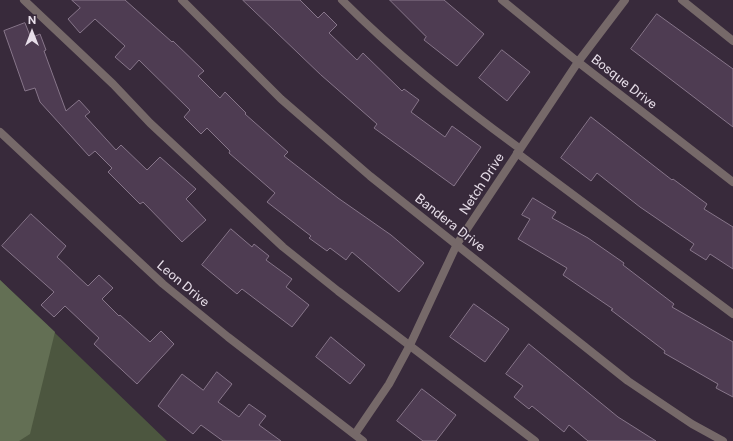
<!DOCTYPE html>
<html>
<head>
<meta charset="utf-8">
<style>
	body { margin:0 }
	#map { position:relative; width:733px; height:441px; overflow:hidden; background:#382a3b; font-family:"Public Sans",sans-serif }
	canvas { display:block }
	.north { position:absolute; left:12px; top:12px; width:40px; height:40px; -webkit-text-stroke:3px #382a3b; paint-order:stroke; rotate:0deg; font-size:11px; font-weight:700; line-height:16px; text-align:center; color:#e7dee9 }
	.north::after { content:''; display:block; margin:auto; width:14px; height:18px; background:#e7dee9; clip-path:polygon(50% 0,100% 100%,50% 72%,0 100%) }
</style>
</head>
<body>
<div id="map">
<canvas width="733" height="441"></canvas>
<div class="north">N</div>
</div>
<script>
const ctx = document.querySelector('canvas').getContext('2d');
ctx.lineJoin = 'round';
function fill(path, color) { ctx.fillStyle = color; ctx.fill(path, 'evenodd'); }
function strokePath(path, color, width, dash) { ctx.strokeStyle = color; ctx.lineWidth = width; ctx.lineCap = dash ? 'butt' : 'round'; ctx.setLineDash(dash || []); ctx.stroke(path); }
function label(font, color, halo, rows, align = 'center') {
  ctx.font = font + ' "Public Sans",sans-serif'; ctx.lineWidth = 3.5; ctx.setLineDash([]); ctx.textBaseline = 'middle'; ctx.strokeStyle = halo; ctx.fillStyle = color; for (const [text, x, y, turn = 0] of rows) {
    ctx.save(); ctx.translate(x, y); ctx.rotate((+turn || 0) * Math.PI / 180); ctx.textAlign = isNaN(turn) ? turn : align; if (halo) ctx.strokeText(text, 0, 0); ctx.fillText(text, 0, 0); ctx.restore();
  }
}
fill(new Path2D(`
	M 0,280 L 167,441 L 0,441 Z`), '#4c563f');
fill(new Path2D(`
	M 0,280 L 55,332 L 30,434 L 19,441 L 0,441 Z`), '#636f54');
const building = new Path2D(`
	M 72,0 L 125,0 L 172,42 L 173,41 L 204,71 L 198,76 L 220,98 L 225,92 L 246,113 L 245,114 L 288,152 L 284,156 L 338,198 L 391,235 L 424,263 L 399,292 L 352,252 L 346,260 L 330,248 L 327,251 L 309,238 L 311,236 L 267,202 L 275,193 L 229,153 L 230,151 L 207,128 L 201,134 L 184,117 L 190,110 L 139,60 L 130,70 L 115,57 L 125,46 L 95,19 L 80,33 L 68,19 L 80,8 Z
	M 243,0 L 300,0 L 318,18 L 324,12 L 337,25 L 329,33 L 357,60 L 363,53 L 402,91 L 404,89 L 419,100 L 411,112 L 445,137 L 452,126 L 481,147 L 454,186 L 374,128 L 377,124 L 321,75 Z
	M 390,0 L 444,0 L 484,34 L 457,66 L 424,40 L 426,37 Z
	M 657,14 L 733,69 L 733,127 L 631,49 Z
	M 25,23 L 31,38 L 40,34 L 46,50 L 44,51 L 66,111 L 79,100 L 90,112 L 85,116 L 116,150 L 121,145 L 147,170 L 160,157 L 196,189 L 186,199 L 206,220 L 182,242 L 143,202 L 140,204 L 108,172 L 112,168 L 95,151 L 89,156 L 40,102 L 35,88 L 25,91 L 4,31 Z
	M 502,50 L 530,72 L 507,101 L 479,78 Z
	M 591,117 L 672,180 L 673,179 L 707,204 L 704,209 L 733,227 L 733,269 L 710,254 L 706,260 L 690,250 L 694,244 L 640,207 L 597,173 L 591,181 L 561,158 Z
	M 533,198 L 556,212 L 552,218 L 588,238 L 624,263 L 623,265 L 674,304 L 672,307 L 733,342 L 733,397 L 716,388 L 718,384 L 664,353 L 665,351 L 611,310 L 613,309 L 563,275 L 567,268 L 518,239 L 530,219 L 522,215 Z
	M 31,214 L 66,246 L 57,257 L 88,286 L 99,275 L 113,288 L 102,299 L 119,316 L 120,315 L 150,342 L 161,331 L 174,344 L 137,384 L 94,344 L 99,338 L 65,306 L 54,317 L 41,305 L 54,292 L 2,246 Z
	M 231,229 L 252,247 L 254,244 L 269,256 L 266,260 L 292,279 L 286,287 L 309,305 L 292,327 L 242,289 L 237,294 L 202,265 Z
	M 474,304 L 509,329 L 485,362 L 450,337 Z
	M 331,337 L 365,365 L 350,384 L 316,357 Z
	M 529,344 L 618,417 L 656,441 L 588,441 L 569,425 L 564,432 L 532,406 L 529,409 L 514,397 L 523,386 L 506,374 Z
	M 217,372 L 232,384 L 218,402 L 239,417 L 249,404 L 266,416 L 259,425 L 281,441 L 223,441 L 201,425 L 193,434 L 158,406 L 182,374 L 203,390 Z
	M 422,389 L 456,415 L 436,441 L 423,441 L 397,421 Z`);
fill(building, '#4e3c52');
strokePath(building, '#87768a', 1);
strokePath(new Path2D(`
	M 24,0 L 113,84 L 150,123 L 283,247 L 338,291 L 535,441
	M 342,0 C 396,54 457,103 519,148
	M 682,0 L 733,41
	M 517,153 L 733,314`), '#766969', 8);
strokePath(new Path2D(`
	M 182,0 L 281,99 L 370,176 L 628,381 L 692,424 L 723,441
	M 502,0 L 578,62 L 733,182
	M 0,132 L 163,284 L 228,337 L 363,441
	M 355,434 L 389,384 L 410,345 L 457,244 L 578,62 L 625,0`), '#766969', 8);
label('13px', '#e7dee9', '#382a3b', [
	["Bosque Drive",624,82,38],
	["Netch Drive",482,184,-57],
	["Bandera Drive",450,223,38],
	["Leon Drive",183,284,40]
]);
</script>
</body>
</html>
